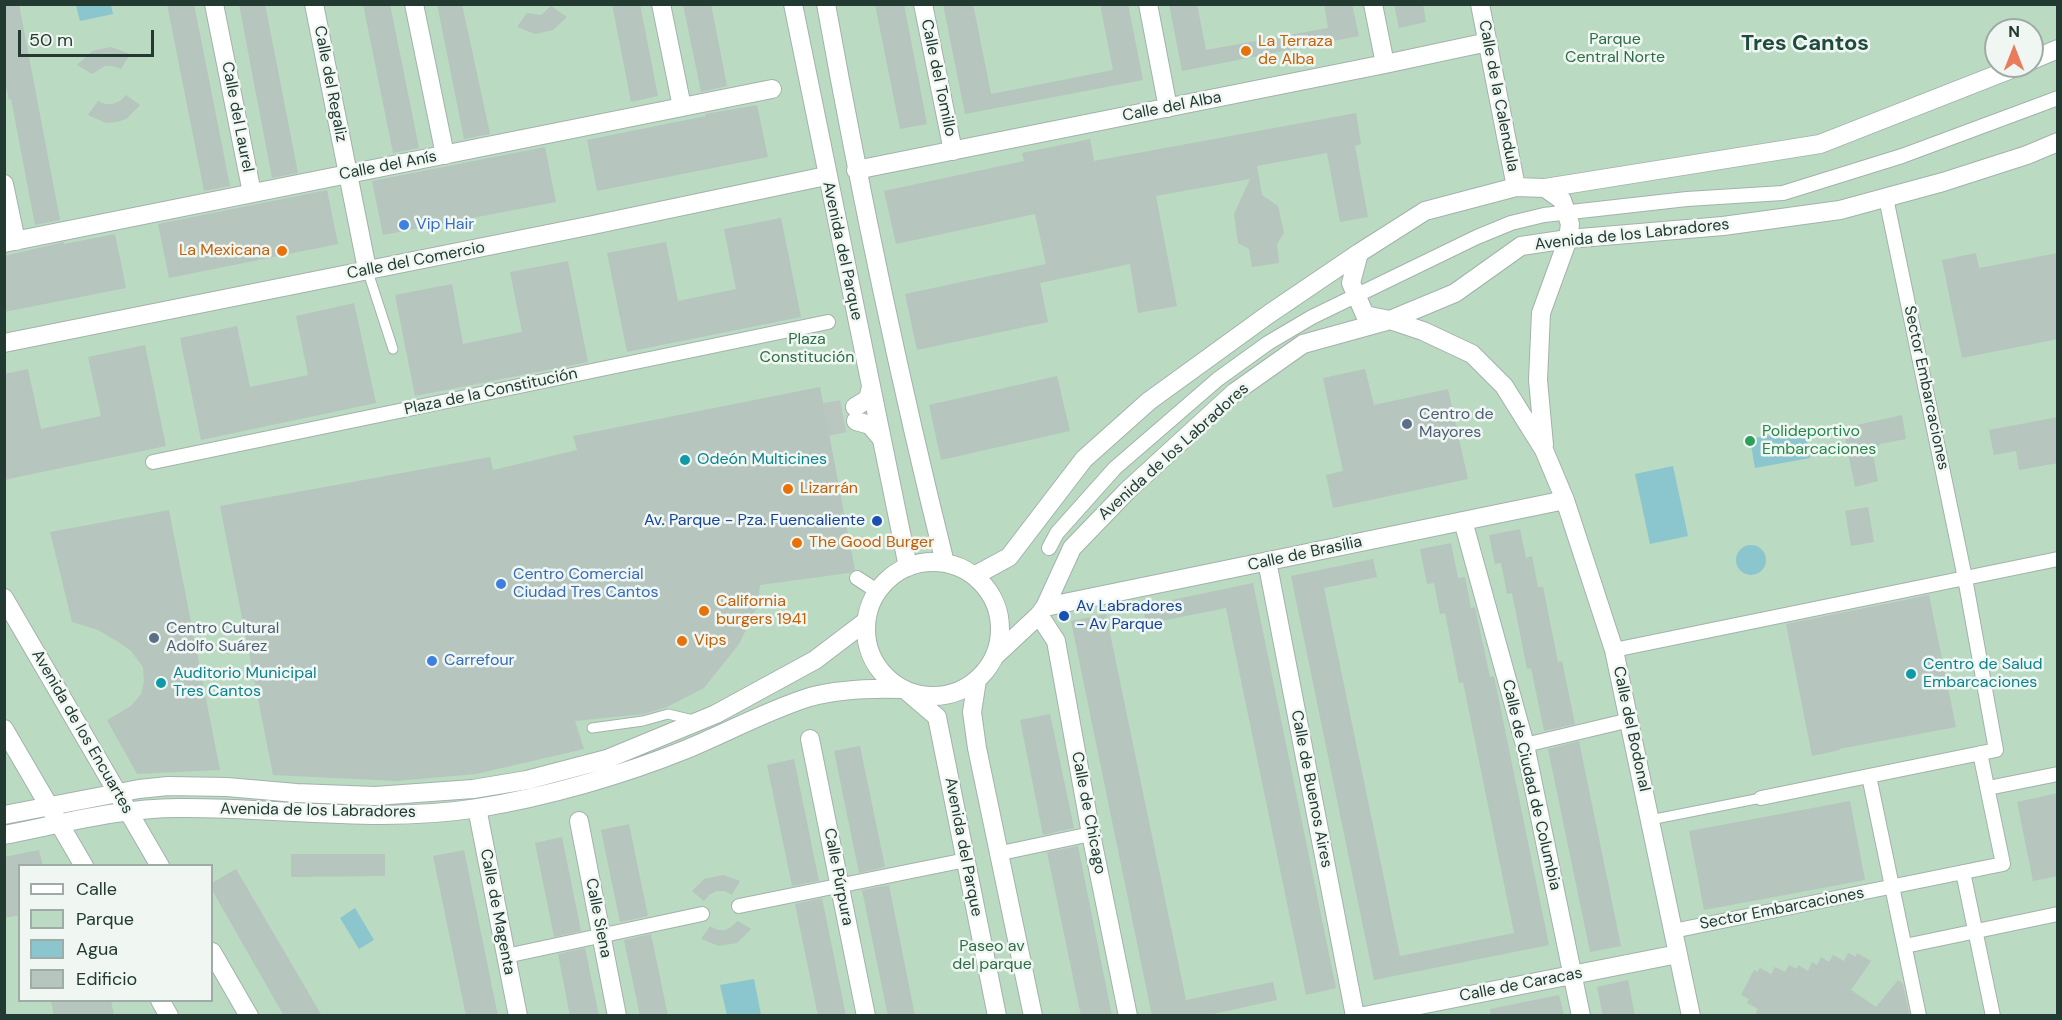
<!DOCTYPE html>
<html>
<head>
<meta charset="utf-8">
<style>
	body { margin:0 }
	#map { position:relative; width:2062px; height:1020px; overflow:hidden; background:#e0eae5; font-family:"DM Sans",sans-serif }
	canvas { display:block }
	.frame { position:absolute; inset:0; border:6px solid #223a32; pointer-events:none }
	.legend { position:absolute; left:18px; top:864px; width:195px; height:138px; box-sizing:border-box; background:#f0f7f3; border:2px solid #9eaba6; margin:0; padding:8px 10px; list-style:none; font-size:18px; color:#223a32 }
	.legend li { display:flex; align-items:center; gap:12px; height:30px }
	.legend b { width:30px; border:2px solid #9eaba6 }
	.north { position:absolute; left:1984px; top:18px; width:60px; height:60px; box-sizing:border-box; background:#f0f7f3; border:2px solid #9eaba6; border-radius:50%; rotate:0deg; font-size:16px; font-weight:700; line-height:24px; text-align:center; color:#223a32 }
	.north::after { content:''; display:block; margin:auto; width:21px; height:27px; background:#ea7c5e; clip-path:polygon(50% 0,100% 100%,50% 72%,0 100%) }
	.scale { position:absolute; left:18px; top:30px; width:136px; height:27px; box-sizing:border-box; border:3px solid #223a32; border-top:0; padding-left:8px; font-size:18px; line-height:21px; white-space:nowrap; color:#223a32; -webkit-text-stroke:4px #f0f7f3; paint-order:stroke }
</style>
</head>
<body>
<div id="map">
<canvas width="2062" height="1020"></canvas>
<div class="frame"></div>
<ul class="legend">
<li><b style="height:8px;background:#fff"></b>Calle</li>
<li><b style="height:16px;background:#badac2"></b>Parque</li>
<li><b style="height:16px;background:#8bc5cd"></b>Agua</li>
<li><b style="height:16px;background:#b6c5be"></b>Edificio</li>
</ul>
<div class="north">N</div>
<div class="scale">50 m</div>
</div>
<script>
const ctx = document.querySelector('canvas').getContext('2d');
ctx.lineJoin = 'round';
function fill(path, color) { ctx.fillStyle = color; ctx.fill(path, 'evenodd'); }
function strokePath(path, color, width, dash) { ctx.strokeStyle = color; ctx.lineWidth = width; ctx.lineCap = dash ? 'butt' : 'round'; ctx.setLineDash(dash || []); ctx.stroke(path); }
function label(font, color, halo, rows, align = 'center') {
  ctx.font = font + ' "DM Sans",sans-serif'; ctx.lineWidth = 5; ctx.setLineDash([]); ctx.textBaseline = 'middle'; ctx.strokeStyle = halo; ctx.fillStyle = color; for (const [text, x, y, turn = 0] of rows) {
    ctx.save(); ctx.translate(x, y); ctx.rotate((+turn || 0) * Math.PI / 180); ctx.textAlign = isNaN(turn) ? turn : align; if (halo) ctx.strokeText(text, 0, 0); ctx.fillText(text, 0, 0); ctx.restore();
  }
}
fill(new Path2D(`
	M 4,5 L 2057,5 L 2057,1015 L 5,1015 ZM 1996,30 L 2032,30 L 2032,66 L 1996,66 ZM 20,866 L 212,866 L 212,1000 L 20,1000 Z`), '#badac2');
fill(new Path2D(`
	M 76,5 L 111,5 L 113,14 L 80,21 Z
	M 1805,429 L 1810,458 L 1755,468 L 1750,439 Z
	M 1673,466 L 1688,536 L 1650,544 L 1635,474 Z
	M1736 560a15 15 0 1 1 30 0a15 15 0 1 1-30 0Z
	M 355,908 L 374,940 L 359,949 L 340,918 Z
	M 754,979 L 761,1015 L 727,1015 L 720,985 Z`), '#8bc5cd');
fill(new Path2D(`
	M 4,4 L 19,4 L 60,220 L 35,225 L 11,99 L 9,100 L 4,77 Z
	M 167,4 L 194,4 L 230,186 L 204,191 Z
	M 239,4 L 265,4 L 298,173 L 272,178 Z
	M 363,4 L 390,4 L 419,148 L 393,153 Z
	M 437,4 L 462,4 L 490,134 L 464,139 Z
	M 612,4 L 640,4 L 658,96 L 631,102 Z
	M 683,4 L 711,4 L 727,86 L 701,92 Z
	M 875,4 L 904,4 L 927,124 L 900,129 Z
	M 943,4 L 973,4 L 991,94 L 1113,70 L 1100,4 L 1128,4 L 1143,80 L 965,114 Z
	M 1169,4 L 1197,4 L 1206,50 L 1328,28 L 1324,4 L 1352,4 L 1359,36 L 1182,71 Z
	M 1394,4 L 1423,4 L 1426,22 L 1399,28 Z
	M 551,6 L 567,17 L 553,30 L 535,34 L 517,27 L 527,13 L 541,15 Z
	M 111,47 L 130,54 L 121,69 L 112,66 L 105,66 L 92,74 L 77,65 L 92,51 Z
	M 126,95 L 140,105 L 126,119 L 117,122 L 106,123 L 88,115 L 98,101 L 105,104 L 112,104 L 120,101 Z
	M 757,105 L 768,157 L 597,191 L 587,140 L 706,116 L 705,114 Z
	M 1356,113 L 1361,144 L 1355,146 L 1368,217 L 1340,222 L 1327,153 L 1257,166 L 1262,195 L 1278,206 L 1284,233 L 1277,244 L 1279,263 L 1252,267 L 1249,249 L 1238,243 L 1234,214 L 1250,179 L 1156,196 L 1177,306 L 1138,313 L 1130,264 L 1040,283 L 1048,322 L 917,350 L 905,294 L 1046,264 L 1035,214 L 896,244 L 884,191 L 1024,161 L 1022,153 L 1090,139 L 1094,161 Z
	M 545,147 L 556,202 L 383,235 L 372,181 Z
	M 327,190 L 338,244 L 169,278 L 158,224 Z
	M 781,218 L 801,317 L 627,352 L 607,253 L 666,242 L 678,301 L 736,289 L 724,229 Z
	M 115,234 L 126,288 L 4,312 L 4,256 L 64,242 L 64,244 Z
	M 1976,253 L 1979,268 L 2058,253 L 2058,339 L 1962,358 L 1942,260 Z
	M 568,261 L 588,362 L 415,396 L 395,295 L 452,284 L 463,344 L 522,332 L 510,272 Z
	M 354,303 L 376,403 L 201,440 L 180,338 L 237,326 L 250,387 L 308,375 L 296,316 Z
	M 145,345 L 166,446 L 4,480 L 4,374 L 28,369 L 41,429 L 101,416 L 88,357 Z
	M 1365,369 L 1374,405 L 1448,389 L 1468,479 L 1333,508 L 1326,475 L 1343,471 L 1323,378 Z
	M 1057,376 L 1070,431 L 941,460 L 929,405 Z
	M 820,387 L 855,570 L 849,573 L 760,585 L 757,607 L 739,644 L 704,688 L 667,707 L 644,714 L 575,721 L 584,749 L 476,774 L 396,781 L 273,775 L 220,506 L 490,457 L 493,470 L 577,450 L 573,436 Z
	M 1902,415 L 1906,439 L 1880,444 L 1873,455 L 1878,481 L 1855,487 L 1843,428 Z
	M 2058,417 L 2058,463 L 2019,470 L 2016,451 L 1994,455 L 1989,430 Z
	M 1868,507 L 1874,542 L 1851,546 L 1845,511 Z
	M 169,510 L 220,770 L 137,774 L 107,720 L 131,706 L 141,694 L 144,682 L 143,667 L 131,651 L 120,643 L 98,630 L 72,622 L 50,532 Z
	M 1520,529 L 1526,558 L 1532,556 L 1538,587 L 1543,587 L 1558,662 L 1562,661 L 1575,724 L 1544,731 L 1531,668 L 1527,669 L 1512,593 L 1507,594 L 1501,563 L 1495,564 L 1489,535 Z
	M 1451,543 L 1458,578 L 1465,577 L 1471,608 L 1475,607 L 1490,677 L 1494,676 L 1549,945 L 1374,980 L 1291,576 L 1373,559 L 1377,577 L 1324,588 L 1400,956 L 1514,933 L 1463,682 L 1459,683 L 1445,613 L 1440,614 L 1434,583 L 1427,584 L 1420,549 Z
	M 1253,583 L 1336,988 L 1306,995 L 1226,608 L 1146,624 L 1143,606 Z
	M 1929,595 L 1956,727 L 1839,749 L 1840,750 L 1812,756 L 1786,624 Z
	M 1106,614 L 1186,1000 L 1273,982 L 1277,1000 L 1204,1016 L 1152,1016 L 1071,621 Z
	M 1050,714 L 1074,828 L 1043,835 L 1020,720 Z
	M 1579,741 L 1621,946 L 1590,952 L 1548,749 Z
	M 860,746 L 885,867 L 859,873 L 834,751 Z
	M 794,759 L 819,881 L 792,886 L 767,765 Z
	M 2058,793 L 2058,876 L 2033,881 L 2017,802 Z
	M 1850,801 L 1865,880 L 1704,910 L 1689,831 Z
	M 629,824 L 648,916 L 620,922 L 601,830 Z
	M 562,837 L 581,931 L 554,937 L 535,843 Z
	M 1078,846 L 1112,1016 L 1081,1016 L 1047,852 Z
	M 39,850 L 43,866 L 20,866 L 20,915 L 4,918 L 4,857 Z
	M 464,850 L 498,1016 L 466,1016 L 433,856 Z
	M 291,854 L 385,854 L 385,876 L 291,877 Z
	M 236,869 L 322,1016 L 284,1016 L 212,890 L 212,883 Z
	M 723,875 L 740,881 L 732,895 L 725,891 L 717,891 L 709,895 L 704,901 L 692,891 L 704,879 Z
	M 889,885 L 915,1016 L 888,1016 L 862,890 Z
	M 822,898 L 846,1016 L 818,1016 L 795,904 Z
	M 738,921 L 751,929 L 737,943 L 719,946 L 701,939 L 710,926 L 717,930 L 725,930 L 731,927 Z
	M 651,934 L 668,1016 L 640,1016 L 624,940 Z
	M 585,948 L 599,1016 L 570,1016 L 558,954 Z
	M 1848,953 L 1856,957 L 1857,953 L 1871,961 L 1851,990 L 1876,1007 L 1898,980 L 1903,984 L 1910,1016 L 1755,1016 L 1758,1009 L 1747,1003 L 1749,999 L 1741,995 L 1754,970 L 1757,972 L 1760,968 L 1771,974 L 1775,967 L 1785,972 L 1789,965 L 1797,969 L 1798,965 L 1808,971 L 1812,962 L 1817,965 L 1821,957 L 1829,962 L 1833,955 L 1844,961 Z
	M 1628,980 L 1635,1016 L 1603,1016 L 1597,987 Z
	M 1559,995 L 1564,1016 L 1491,1016 L 1490,1009 Z
	M 51,1000 L 111,1000 L 114,1016 L 54,1016 Z`), '#b6c5be');
strokePath(new Path2D(`
	M 824,412 L 855,407
	M 827,427 L 856,421`), '#bac7c1', 18, [18, 9]);
const service = new Path2D(`
	M 367,269 L 393,349
	M 592,728 L 643,721 L 668,714 L 693,720
	M 1650,820 L 1761,798`);
const pedestrian = new Path2D(`
	M 153,462 L 828,322
	M 1049,548 L 1057,533 L 1115,468 L 1218,379 L 1268,343 L 1312,317 L 1477,237 L 1511,223 L 1544,215 L 1687,199 L 1783,193 L 1902,156 L 2058,98
	M 857,578 L 877,591
	M 1614,650 L 2058,559
	M 1525,745 L 1630,720
	M 1869,776 L 1919,1016
	M 1988,788 L 2058,774
	M 1761,798 L 1996,750 L 1965,578 L 1886,198
	M 1001,853 L 1091,834
	M 1963,872 L 1993,1016
	M 739,906 L 966,860
	M 1673,931 L 2003,864 L 1980,753
	M 1905,946 L 2058,914
	M 506,956 L 702,914`);
const minor = new Path2D(`
	M 214,4 L 252,193
	M 314,4 L 367,269
	M 414,4 L 445,155
	M 661,4 L 682,107
	M 793,4 L 908,567
	M 826,4 C 860,192 899,378 945,563
	M 923,4 L 953,151
	M 1148,4 L 1168,108
	M 1373,4 L 1385,64
	M 1480,4 L 1516,187
	M 2032,60 L 2058,49
	M 856,170 L 1385,64 L 1488,42
	M 4,184 L 16,241
	M 4,243 L 772,89
	M 1359,253 L 1351,283 L 1365,315 L 1390,320 L 1423,331 L 1472,354 L 1504,386 L 1544,450 L 1565,500 L 1614,650 L 1691,1016
	M 4,343 L 593,225 L 826,176
	M 855,407 L 868,399 L 871,387
	M 856,421 L 870,425 L 881,438
	M 1544,445 L 1538,380 L 1541,313 L 1568,239 L 1570,224 L 1562,200 L 1545,188
	M 1463,521 L 1525,745 L 1581,1016
	M 1267,561 L 1355,1016
	M866 629a67 67 0 1 1 134 0a67 67 0 1 1-134 0Z
	M 974,576 L 1009,557 L 1084,459 L 1149,401 L 1269,314 L 1359,253 L 1425,211 L 1516,187 L 1545,188 L 1820,144 L 2019,66
	M 4,598 L 160,866
	M 1045,607 L 1565,500
	M 1039,615 L 1056,641 L 1091,834 L 1128,1016
	M 995,656 L 1039,615 L 1045,607 L 1072,548 L 1127,491 L 1235,392 L 1303,344 L 1390,320 L 1455,293 L 1521,246 L 1568,239 L 1723,226 L 1840,210 L 1943,182 L 2027,155 L 2058,142
	M 977,680 L 972,712 L 977,748 L 1033,1016
	M 909,693 L 937,717 L 997,1016
	M 4,729 L 84,866
	M 810,739 L 866,1016
	M 477,808 L 518,1016
	M 4,815 L 139,789 L 168,786 L 227,787 L 296,793 L 375,796 L 473,789 L 527,780 L 607,759 L 716,714 L 815,660 L 865,622
	M 579,821 L 617,1016
	M 4,835 C 61,824 119,808 178,808 C 278,807 378,824 478,808 C 546,797 623,775 687,749 C 728,732 768,710 810,697 C 840,689 871,688 902,689
	M 212,952 L 249,1016
	M 160,1000 L 169,1016
	M 1364,1016 L 1678,954`);
strokePath(service, '#a3b2ac', 11);
strokePath(pedestrian, '#a3b2ac', 16);
strokePath(minor, '#a3b2ac', 20);
strokePath(service, '#fff', 9);
strokePath(pedestrian, '#fff', 14);
strokePath(minor, '#fff', 18);
for (const [x, y, r, color] of [
	[1246,51,6,"#e8710a"],
	[404,225,6,"#3f7fe0"],
	[282,251,6,"#e8710a"],
	[1407,424,6,"#5c6f8a"],
	[1750,441,6,"#2e9e5b"],
	[685,460,6,"#0f9aa8"],
	[788,489,6,"#e8710a"],
	[877,521,6,"#1a4fb4"],
	[797,543,6,"#e8710a"],
	[501,584,6,"#3f7fe0"],
	[704,611,6,"#e8710a"],
	[1064,616,6,"#1a4fb4"],
	[154,638,6,"#5c6f8a"],
	[682,641,6,"#e8710a"],
	[432,661,6,"#3f7fe0"],
	[1911,674,6,"#0f9aa8"],
	[161,683,6,"#0f9aa8"]
]) { const dot = new Path2D(); dot.arc(x, y, r, 0, 2 * Math.PI); ctx.fillStyle = color; ctx.fill(dot); strokePath(dot, '#f0f7f3', 2); }
label('16px', '#2e6e45', '#f0f7f3', [
	["Parque",1615,40],
	["Central Norte",1615,58],
	["Plaza",807,340],
	["Constitución",807,358],
	["Paseo av",992,947],
	["del parque",992,965]
]);
label('16px', '#c56008', '#f0f7f3', [
	["La Terraza",1258,42],
	["de Alba",1258,60],
	["La Mexicana",270,251,"right"],
	["Lizarrán",800,489],
	["The Good Burger",809,543],
	["California",716,602],
	["burgers 1941",716,620],
	["Vips",694,641]
], 'left');
label('16px', '#223a32', '#f0f7f3', [
	["Calle del Tomillo",938,78,78],
	["Calle del Regaliz",330,84,79],
	["Calle de la Calendula",1498,96,79],
	["Calle del Alba",1172,107,-11],
	["Calle del Laurel",237,117,79],
	["Calle del Anís",388,166,-11],
	["Avenida de los Labradores",1632,235,-6],
	["Avenida del Parque",842,251,78],
	["Calle del Comercio",416,261,-11],
	["Sector Embarcaciones",1926,388,78],
	["Plaza de la Constitución",491,392,-12],
	["Avenida de los Labradores",1174,452,-42],
	["Calle de Brasilia",1305,554,-12],
	["Calle del Bodonal",1631,729,78],
	["Avenida de los Encuartes",82,732,60],
	["Calle de Ciudad de Columbia",1531,785,77],
	["Calle de Buenos Aires",1311,789,79],
	["Avenida de los Labradores",318,811,1],
	["Calle de Chicago",1088,813,79],
	["Avenida del Parque",963,847,79],
	["Calle Púrpura",838,877,79],
	["Sector Embarcaciones",1782,909,-11],
	["Calle de Magenta",497,912,79],
	["Calle Siena",598,918,79],
	["Calle de Caracas",1521,985,-11]
]);
label('16px', '#366cbe', '#f0f7f3', [
	["Vip Hair",416,225],
	["Centro Comercial",513,575],
	["Ciudad Tres Cantos",513,593],
	["Carrefour",444,661]
], 'left');
label('16px', '#4e5e75', '#f0f7f3', [
	["Centro de",1419,415],
	["Mayores",1419,433],
	["Centro Cultural",166,629],
	["Adolfo Suárez",166,647]
], 'left');
label('16px', '#27864d', '#f0f7f3', [
	["Polideportivo",1762,432],
	["Embarcaciones",1762,450]
], 'left');
label('16px', '#0d838f', '#f0f7f3', [
	["Odeón Multicines",697,460],
	["Centro de Salud",1923,665],
	["Embarcaciones",1923,683],
	["Auditorio Municipal",173,674],
	["Tres Cantos",173,692]
], 'left');
label('16px', '#164399', '#f0f7f3', [
	["Av. Parque - Pza. Fuencaliente",865,521],
	["Av Labradores",1076,607,"left"],
	["- Av Parque",1076,625,"left"]
], 'right');
label('bold 22px', '#1f4a3e', '#f0f7f3', [
	["Tres Cantos",1805,44]
]);
</script>
</body>
</html>
